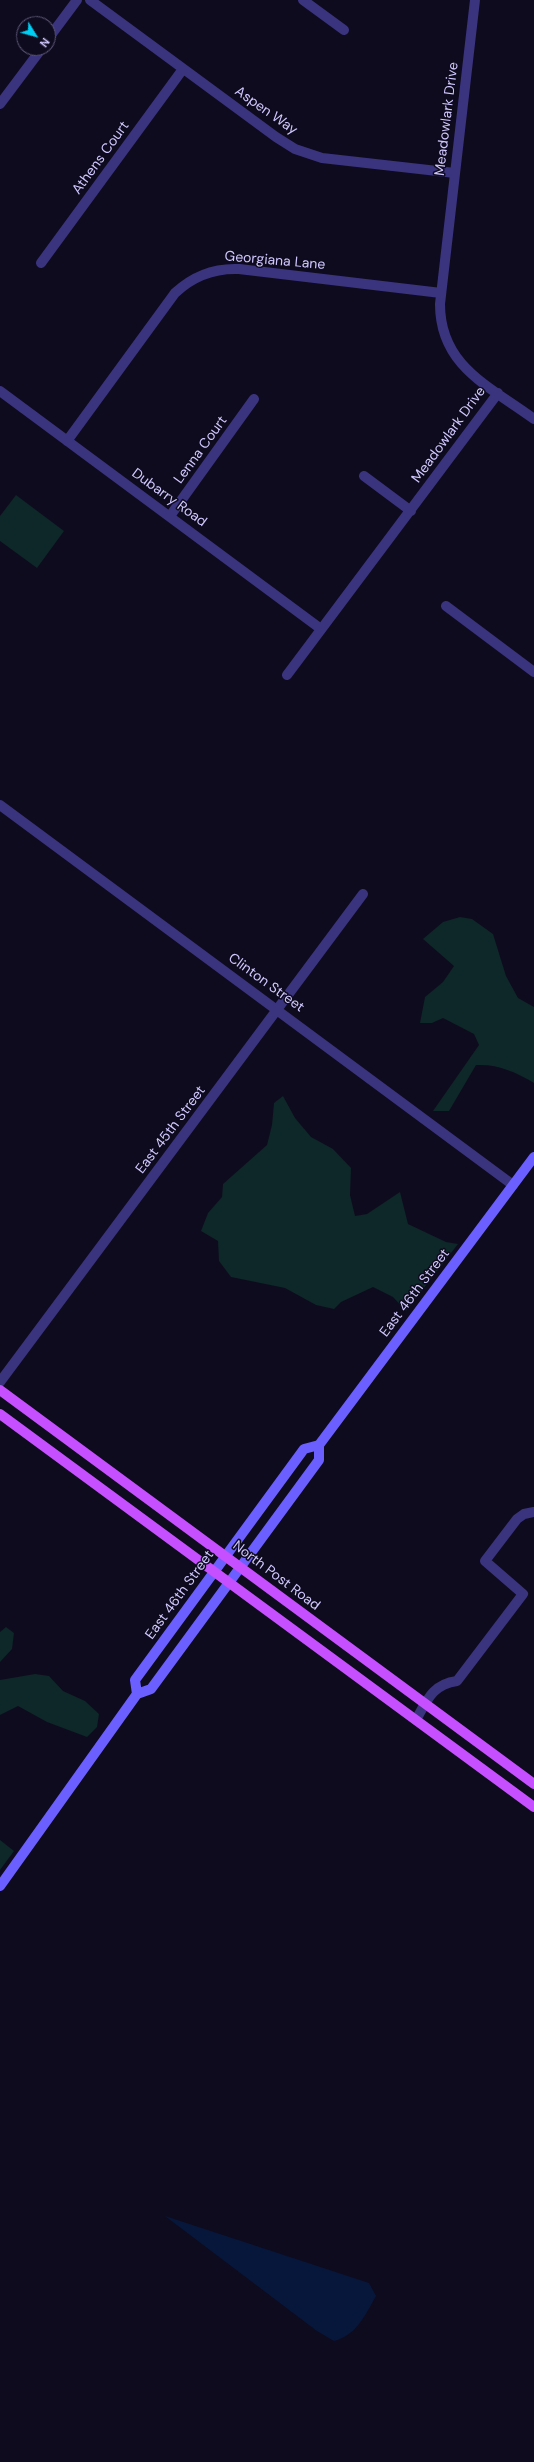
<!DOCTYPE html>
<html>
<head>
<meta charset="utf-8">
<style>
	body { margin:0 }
	#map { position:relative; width:534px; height:2462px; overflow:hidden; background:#0f0b1e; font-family:"DM Sans",sans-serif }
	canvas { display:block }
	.north { position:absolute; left:16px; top:16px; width:40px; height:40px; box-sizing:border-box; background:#0f0b1e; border:1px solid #5d5778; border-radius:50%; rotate:127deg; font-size:11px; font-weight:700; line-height:16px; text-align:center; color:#d1c8ff }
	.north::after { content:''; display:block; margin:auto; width:14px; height:18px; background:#00cef3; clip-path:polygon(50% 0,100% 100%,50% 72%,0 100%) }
</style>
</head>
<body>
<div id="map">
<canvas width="534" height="2462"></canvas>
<div class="north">N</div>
</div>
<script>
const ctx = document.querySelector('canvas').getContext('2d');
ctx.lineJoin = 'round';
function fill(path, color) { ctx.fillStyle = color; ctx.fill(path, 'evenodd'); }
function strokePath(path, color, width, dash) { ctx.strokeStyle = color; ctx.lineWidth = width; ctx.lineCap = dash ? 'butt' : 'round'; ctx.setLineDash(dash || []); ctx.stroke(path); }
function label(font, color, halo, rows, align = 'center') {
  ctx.font = font + ' "DM Sans",sans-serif'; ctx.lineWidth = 3; ctx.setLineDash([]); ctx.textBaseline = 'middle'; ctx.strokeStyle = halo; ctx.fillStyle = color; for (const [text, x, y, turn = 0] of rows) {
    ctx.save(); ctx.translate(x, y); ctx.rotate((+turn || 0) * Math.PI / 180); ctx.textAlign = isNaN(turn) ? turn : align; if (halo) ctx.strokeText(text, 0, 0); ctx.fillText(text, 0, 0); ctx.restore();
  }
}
fill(new Path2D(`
	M 16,495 L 64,531 L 37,568 L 0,541 L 0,516 Z
	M 460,917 L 472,919 L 493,934 L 506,976 L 518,998 L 534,1007 L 534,1083 C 516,1072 498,1064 476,1065 L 449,1111 L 433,1111 L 479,1045 L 474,1034 L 443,1018 L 432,1023 L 420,1023 L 425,997 L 443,982 L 454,966 L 423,939 L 443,922 Z
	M 283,1096 L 295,1118 L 311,1137 L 333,1149 L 351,1168 L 350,1195 L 355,1216 L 367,1214 L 400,1192 L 408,1224 L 446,1242 L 458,1244 L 406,1311 L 393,1297 L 373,1287 L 341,1302 L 334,1309 L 316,1305 L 285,1288 L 231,1277 L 219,1261 L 218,1241 L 201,1231 L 208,1213 L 222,1197 L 223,1184 L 267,1145 L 272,1125 L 274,1103 Z
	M 6,1627 L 14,1633 L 12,1649 L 0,1662 L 0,1632 Z
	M 35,1674 L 49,1676 L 63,1691 L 85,1701 L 99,1714 L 97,1727 L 87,1737 L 47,1722 L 18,1706 L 0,1715 L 0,1680 Z
	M 0,1840 L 14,1851 L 0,1870 Z`), '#0e2728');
fill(new Path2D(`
	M 165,2216 L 369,2283 L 376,2296 C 365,2315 357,2335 334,2341 L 317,2331 Z`), '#07173b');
strokePath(new Path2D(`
	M 90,0 L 276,137 L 295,149 L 322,158 L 455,173
	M 303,0 L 344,30
	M 475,0 L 440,304 C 440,366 489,386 534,419
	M 48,39 L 77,0
	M 0,104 L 42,48
	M 41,263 L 183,69
	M 0,391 L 321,629
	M 67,441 L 175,293 C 193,276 214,268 239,269 L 441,293
	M 364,476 L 411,511
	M 170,516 L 254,399
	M 446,606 L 534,672
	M 287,675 L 498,393
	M 0,805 L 513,1185
	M 0,1382 L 363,894
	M 416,1720 C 427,1700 433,1684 457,1681 L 523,1594 L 485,1561 L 517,1519 L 524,1514 L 534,1512`), '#3a347f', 10);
strokePath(new Path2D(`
	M 137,1694 L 135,1680 L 304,1449 L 319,1445
	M 0,1886 L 137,1694 L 151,1689 L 319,1460 L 319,1445 L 534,1157`), '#6b5fff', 10);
strokePath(new Path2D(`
	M 0,1390 L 534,1784
	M 0,1414 L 534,1807`), '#c64fff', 10);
label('14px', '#d1c8ff', '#0f0b1e', [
	["Aspen Way",266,111,35],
	["Meadowlark Drive",447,119,-83],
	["Athens Court",101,158,-54],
	["Georgiana Lane",275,261,5],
	["Meadowlark Drive",449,435,-54],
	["Lenna Court",201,450,-54],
	["Dubarry Road",169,498,36],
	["Clinton Street",266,983,36],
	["East 45th Street",171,1130,-53],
	["East 46th Street",415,1293,-53],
	["North Post Road",276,1576,37],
	["East 46th Street",180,1595,-54]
]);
</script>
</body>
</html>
